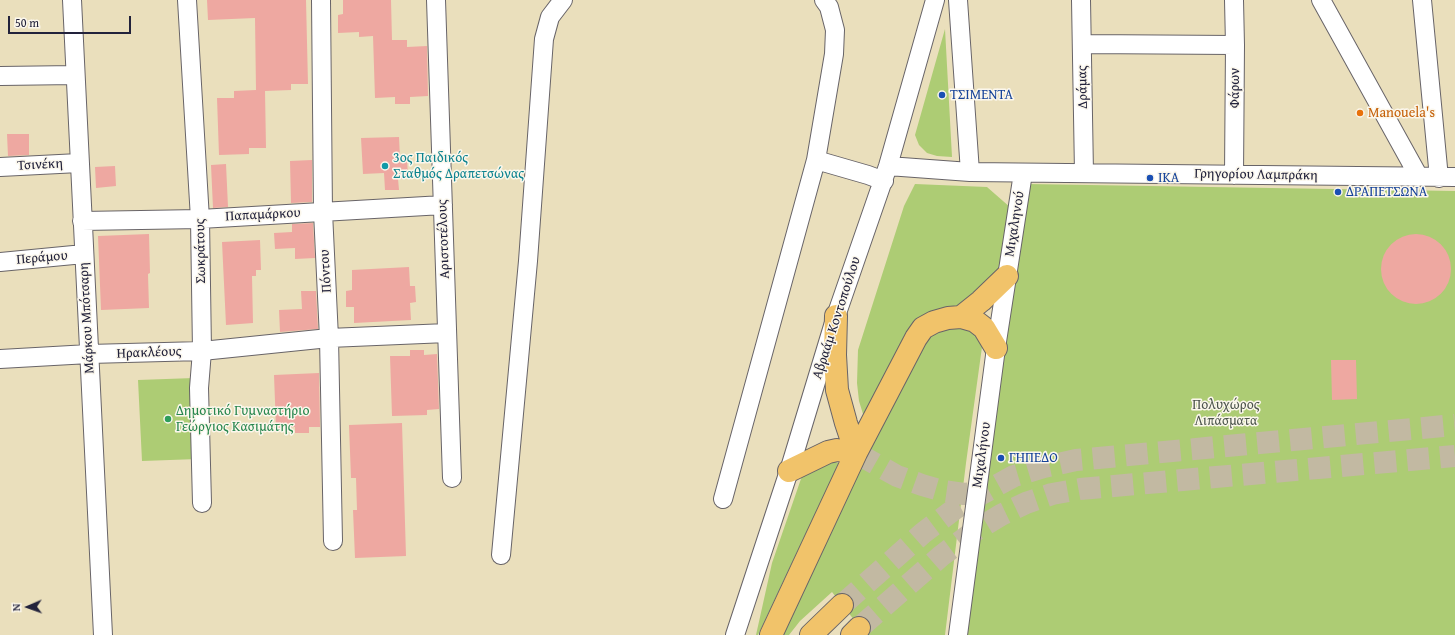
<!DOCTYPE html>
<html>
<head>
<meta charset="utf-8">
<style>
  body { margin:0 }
  #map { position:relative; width:1455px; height:635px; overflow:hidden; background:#eadfbc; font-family:"Gentium Book Plus",serif }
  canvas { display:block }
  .north { position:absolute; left:8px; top:587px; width:40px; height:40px; -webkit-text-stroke:3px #fbf7ec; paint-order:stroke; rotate:268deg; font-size:11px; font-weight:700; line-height:16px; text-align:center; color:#22223b }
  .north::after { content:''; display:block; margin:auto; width:14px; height:18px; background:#22223b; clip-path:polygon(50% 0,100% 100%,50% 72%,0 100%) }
  .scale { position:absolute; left:8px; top:16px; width:123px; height:18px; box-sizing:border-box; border:2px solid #22223b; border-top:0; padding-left:5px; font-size:12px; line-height:14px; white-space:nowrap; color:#22223b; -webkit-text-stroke:3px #fbf7ec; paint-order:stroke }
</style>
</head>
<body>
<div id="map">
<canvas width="1455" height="635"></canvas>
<div class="north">N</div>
<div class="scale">50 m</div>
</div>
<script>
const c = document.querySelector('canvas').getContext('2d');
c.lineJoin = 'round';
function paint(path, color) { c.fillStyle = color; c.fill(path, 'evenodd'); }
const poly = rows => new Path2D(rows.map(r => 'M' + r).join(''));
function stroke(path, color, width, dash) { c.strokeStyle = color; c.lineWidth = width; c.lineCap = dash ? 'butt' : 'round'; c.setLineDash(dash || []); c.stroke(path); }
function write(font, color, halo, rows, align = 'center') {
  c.font = font + ' "Gentium Book Plus",serif'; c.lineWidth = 3; c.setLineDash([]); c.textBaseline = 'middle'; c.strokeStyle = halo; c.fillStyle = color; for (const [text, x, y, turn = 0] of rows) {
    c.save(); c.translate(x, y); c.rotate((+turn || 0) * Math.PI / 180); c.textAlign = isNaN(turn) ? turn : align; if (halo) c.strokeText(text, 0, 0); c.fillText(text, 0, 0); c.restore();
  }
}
const green = poly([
  [945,29,952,157,937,156,927,153,919,145,915,135],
  [915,184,987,187,1011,208,1003,265,973,303,939,314,864,426,863,414,859,401,857,383,858,350,904,206],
  [1027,184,1455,191,1455,635,966,635],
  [956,324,973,332,979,339,982,347,966,463,945,635,866,635,832,592,800,621,789,635,782,635,921,340],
  [194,378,198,459,142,461,138,380],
  [831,461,839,463,758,635,756,635,772,563,803,473]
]);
const building = poly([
  [207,0,306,0,308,84,291,84,291,90,265,91,266,148,249,148,249,154,219,155,217,98,234,98,234,91,256,90,255,18,208,20],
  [343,0,391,0,392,40,407,40,407,47,427,46,428,96,410,97,410,104,395,104,395,97,375,98,373,36,359,37,359,32,338,33,338,15,343,14],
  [7,134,29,134,29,155,8,156],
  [399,137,400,158,407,158,408,178,398,179,399,190,385,190,384,173,363,174,361,138],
  [312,160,312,202,291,203,290,161],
  [226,164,228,207,213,208,211,165],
  [115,166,116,186,96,188,95,167],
  [313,223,315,258,295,259,295,248,275,249,274,233,292,232,292,224],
  [149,234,150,273,148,274,149,308,101,310,98,236],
  '1381 269a35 35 0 1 1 70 0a35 35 0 1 1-70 0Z',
  [260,240,261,270,256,270,256,276,252,276,253,323,226,325,222,242],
  [409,267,410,286,415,286,416,302,410,303,411,320,354,323,354,307,346,307,346,291,352,290,352,270],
  [301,291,316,291,318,329,280,332,279,310,302,309],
  [410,350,424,350,424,355,437,354,439,409,427,410,427,415,392,416,390,356,410,356],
  [1331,360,1356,360,1357,399,1332,400],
  [319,373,320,427,309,427,309,433,295,433,295,427,276,428,274,375],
  [402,423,406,556,355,558,353,510,357,510,356,478,351,478,349,425]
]);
const majorTunnel = poly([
  [856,453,897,476,922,485,943,491,964,494,983,492],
  [842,605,923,533,956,508,1014,476,1044,467,1076,460,1455,425],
  [859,628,941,556,973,532,1001,515,1026,503,1052,494,1080,489,1455,456]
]);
const minor = poly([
  [72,0,103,635],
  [187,0,200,219,202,351,199,388,202,503],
  [321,0,323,212,329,338,333,541],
  [436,0,452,478],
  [958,0,970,172],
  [1081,0,1084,173],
  [1234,0,1235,45,1234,175],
  [1321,0,1419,177],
  [1422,0,1439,178],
  [1082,44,1235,45],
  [0,76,75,75],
  [816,160,834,54,835,30,829,7,824,0],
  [888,166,970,172,1455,177],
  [0,167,79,163],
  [82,221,200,219,443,205],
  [0,262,84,254],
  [0,359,89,354,202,351,329,338,447,333],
  [723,499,816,160,868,175,884,181],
  [501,555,528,261,544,39,550,17,563,0],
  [735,635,789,471,836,316,888,166,935,0],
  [958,635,996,348,1023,173]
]);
const major = poly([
  [961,317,981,301,1007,276],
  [789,471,828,452,837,450,856,453,846,423,837,390,835,355,836,316],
  [771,635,856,453,916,338,923,328,934,322,948,318,961,317,975,321,984,328,996,348],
  [811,635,842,605],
  [852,635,859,628]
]);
const markers = [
  [942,95,4,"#1a4fb4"],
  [1360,113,4,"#e8710a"],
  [385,166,4,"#0f9aa8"],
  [1150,178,4,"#1a4fb4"],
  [1338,192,4,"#1a4fb4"],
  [168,419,4,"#2e9e5b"],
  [1001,458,4,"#1a4fb4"]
];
const streetNames = [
  ["Δράμας",1083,87,-91],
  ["Φάρων",1235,88,-90],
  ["Τσινέκη",40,165,-3],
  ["Γρηγορίου Λαμπράκη",1256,175,1],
  ["Παπαμάρκου",263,215,-3],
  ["Μιχαληνού",1015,224,-81],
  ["Αριστοτέλους",444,239,-92],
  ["Σωκράτους",201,251,-91],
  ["Περάμου",42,258,-5],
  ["Πόντου",326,271,-93],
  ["Μάρκου Μπότσαρη",87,318,-93],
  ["Αβραάμ Κοντοπούλου",837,318,-72],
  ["Ηρακλέους",149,353,-2],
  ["Μιχαλήνου",982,455,-82]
];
const transitNames = [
  ["ΤΣΙΜΕΝΤΑ",950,95],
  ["ΙΚΑ",1158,178],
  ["ΔΡΑΠΕΤΣΩΝΑ",1346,192],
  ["ΓΗΠΕΔΟ",1009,458]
];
const foodNames = [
  ["Manouela's",1368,113]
];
const cultureNames = [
  ["3ος Παιδικός",393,158],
  ["Σταθμός Δραπετσώνας",393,174]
];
const parkNames = [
  ["Πολυχώρος",1226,405],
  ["Λιπάσματα",1226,421]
];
const leisureNames = [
  ["Δημοτικό Γυμναστήριο",176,411],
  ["Γεώργιος Κασιμάτης",176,427]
];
paint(green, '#adcc74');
paint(building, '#eea8a1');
stroke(majorTunnel, '#c2b9a2', 22, [22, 11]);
stroke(minor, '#686468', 20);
stroke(major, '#686468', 24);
stroke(minor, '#fff', 18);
stroke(major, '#f1c36a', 22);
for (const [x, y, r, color] of markers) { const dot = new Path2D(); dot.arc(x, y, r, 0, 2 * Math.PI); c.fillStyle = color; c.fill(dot); stroke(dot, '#fbf7ec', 1.5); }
write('14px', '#22223b', '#fbf7ec', streetNames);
write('14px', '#164399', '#fbf7ec', transitNames, 'left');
write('14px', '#c56008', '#fbf7ec', foodNames, 'left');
write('14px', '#0d838f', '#fbf7ec', cultureNames, 'left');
write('14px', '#4c554c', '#fbf7ec', parkNames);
write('14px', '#27864d', '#fbf7ec', leisureNames, 'left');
</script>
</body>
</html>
